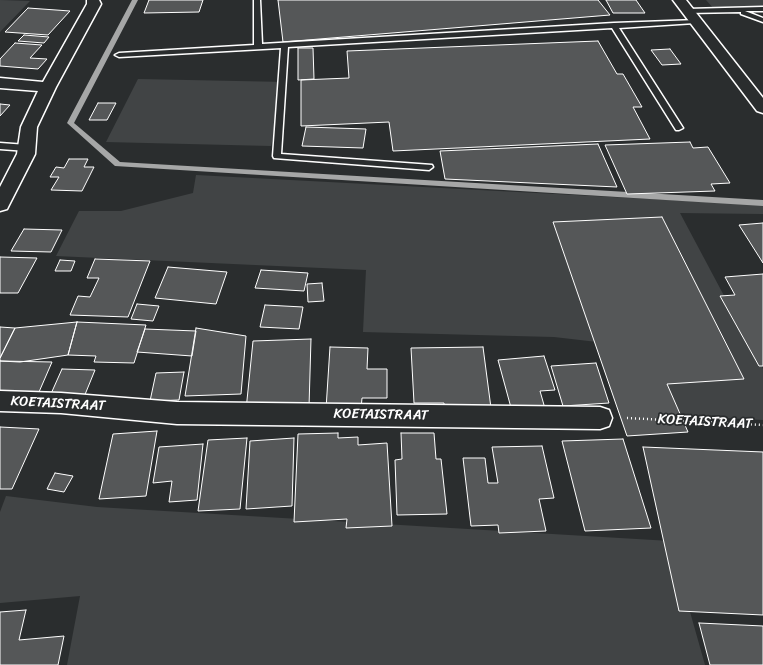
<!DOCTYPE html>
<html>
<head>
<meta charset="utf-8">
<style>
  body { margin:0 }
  canvas { display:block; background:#2a2d2e }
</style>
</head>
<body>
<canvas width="763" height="665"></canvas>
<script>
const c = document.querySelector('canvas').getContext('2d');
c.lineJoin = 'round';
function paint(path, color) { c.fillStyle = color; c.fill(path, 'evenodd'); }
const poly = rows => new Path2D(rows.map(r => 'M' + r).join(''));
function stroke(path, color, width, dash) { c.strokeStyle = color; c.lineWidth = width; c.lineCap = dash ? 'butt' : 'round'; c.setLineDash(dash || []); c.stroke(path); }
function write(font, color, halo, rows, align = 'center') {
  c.font = font + ' Sriracha,sans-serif'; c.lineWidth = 3.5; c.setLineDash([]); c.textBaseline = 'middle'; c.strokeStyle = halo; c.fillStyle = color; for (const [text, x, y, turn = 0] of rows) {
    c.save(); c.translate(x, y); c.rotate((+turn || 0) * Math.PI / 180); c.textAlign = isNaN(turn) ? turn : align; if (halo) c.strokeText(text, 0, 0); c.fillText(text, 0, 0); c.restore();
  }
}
const green = poly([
  [0,0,30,1,0,32],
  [706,0,763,0,763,6,714,9],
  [138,79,286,82,271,146,106,142],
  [196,175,763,205,763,214,680,213,763,369,763,420,631,413,606,343,554,337,363,332,366,270,56,256,79,211,121,211,193,193],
  [6,496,97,507,670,541,705,665,67,665,80,596,0,603,0,512]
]);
const stream = poly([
  [132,0,138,0,74,123,120,162,763,200,763,206,115,166,67,123,132,0]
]);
const building = poly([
  [149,0,203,0,199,12,144,13,149,0],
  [278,0,598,0,610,15,283,42,278,0],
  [606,0,636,0,645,13,613,13,606,0],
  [28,8,70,11,48,35,5,32,28,8],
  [24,35,49,37,44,43,18,41,24,35],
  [598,41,617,74,623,74,642,107,633,107,650,139,393,151,389,122,301,126,301,80,349,78,347,51,598,41],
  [15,43,42,45,30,58,47,59,38,69,0,66,0,59,15,43],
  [298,48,313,48,314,79,298,80,298,48],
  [670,49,681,64,662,65,651,50,670,49],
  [98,103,116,103,107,120,89,120,98,103],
  [0,104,10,105,0,116,0,104],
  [306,127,366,129,363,148,302,146,306,127],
  [690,142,693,148,708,147,730,183,711,184,715,191,627,194,605,145,690,142],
  [598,144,617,187,445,179,440,151,598,144],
  [69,159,88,159,84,167,94,167,82,191,51,190,59,177,50,177,56,167,64,168,69,159],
  [662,217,744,379,667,384,688,432,627,436,553,222,662,217],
  [763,223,763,263,739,225,763,223],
  [24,229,62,230,51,252,11,251,24,229],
  [0,257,37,258,18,293,0,293,0,257],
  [95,259,150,261,128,317,70,315,78,296,90,297,99,278,87,278,95,259],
  [60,260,75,261,71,271,55,271,60,260],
  [168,267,227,272,216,304,155,298,168,267],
  [261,270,308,273,304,291,255,288,261,270],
  [763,274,763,366,759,366,720,296,735,295,725,277,763,274],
  [322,283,324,301,308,302,307,284,322,283],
  [137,304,159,306,153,321,131,319,137,304],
  [265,305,303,307,299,329,260,327,265,305],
  [77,322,68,355,20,362,0,361,0,358,15,328,77,322],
  [77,322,146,325,134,363,94,362,96,356,68,355,77,322],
  [0,327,15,328,0,358,0,327],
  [196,328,246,336,241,394,185,396,196,328],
  [145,329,196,331,192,356,137,352,145,329],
  [311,339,309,407,246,410,253,341,311,339],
  [330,347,368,348,367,369,387,369,387,398,362,398,361,409,326,409,330,347],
  [483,347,491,408,444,408,444,403,414,403,411,348,483,347],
  [544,356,555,390,540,391,546,412,513,415,498,360,544,356],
  [0,361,52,362,39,392,0,391,0,361],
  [596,363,609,403,563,406,551,366,596,363],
  [62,369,95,370,84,397,50,396,62,369],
  [184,372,179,400,150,401,156,373,184,372],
  [0,427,39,429,12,489,0,489,0,427],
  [157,431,146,496,99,499,113,434,157,431],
  [338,433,338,438,358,437,358,445,387,443,392,526,346,528,347,519,294,522,298,434,338,433],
  [401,433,434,433,436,459,441,459,447,514,397,515,395,460,402,459,401,433],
  [247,438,240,509,198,511,208,440,247,438],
  [294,438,292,506,246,509,250,441,294,438],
  [623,439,651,528,585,531,562,441,623,439],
  [203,444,197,500,169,502,172,481,153,483,159,447,203,444],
  [542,446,554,498,539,499,546,531,499,533,498,525,471,526,463,458,485,458,488,483,498,483,492,447,542,446],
  [643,447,763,452,763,615,679,611,643,447],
  [55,473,73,476,64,492,47,489,55,473],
  [26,610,19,640,64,636,58,665,0,665,0,612,26,610],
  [699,623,763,626,763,665,710,665,699,623]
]);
const path = poly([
  [627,418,763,425]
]);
const service = poly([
  [254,0,260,0,262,44,614,23,697,20,697,22,695,23,619,28,683,128,679,130,676,130,612,28,288,47,281,154,432,165,433,167,429,170,274,158,273,156,281,48,119,57,115,55,119,53,254,45,254,0],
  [763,7,763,11,745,11,763,18,763,22,741,14,741,12,687,13,684,11,687,9,763,7],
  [0,143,27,145,31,148,27,151,0,149,0,143]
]);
const minor = poly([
  [87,0,99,0,101,4,56,87,37,127,35,154,9,205,7,209,0,211,0,187,17,154,21,127,38,91,0,88,0,78,43,82,87,4,87,0],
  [673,0,686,0,763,98,763,113,757,111,673,0],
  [0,391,61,393,177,402,600,407,609,410,612,418,609,426,600,429,177,424,61,413,0,411,0,391]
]);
const streetNames = [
  ["KOETAISTRAAT",58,404,3],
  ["KOETAISTRAAT",381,415,1],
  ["KOETAISTRAAT",705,422,3]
];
paint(green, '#414445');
paint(stream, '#a6a7a7');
paint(building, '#555758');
stroke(building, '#fff', 1);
stroke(service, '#fff', 3);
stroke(minor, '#fff', 3);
stroke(path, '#fff', 2.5, [1, 3]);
paint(service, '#2a2d2e');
paint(minor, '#2a2d2e');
write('14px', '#fff', '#2a2d2e', streetNames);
</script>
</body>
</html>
